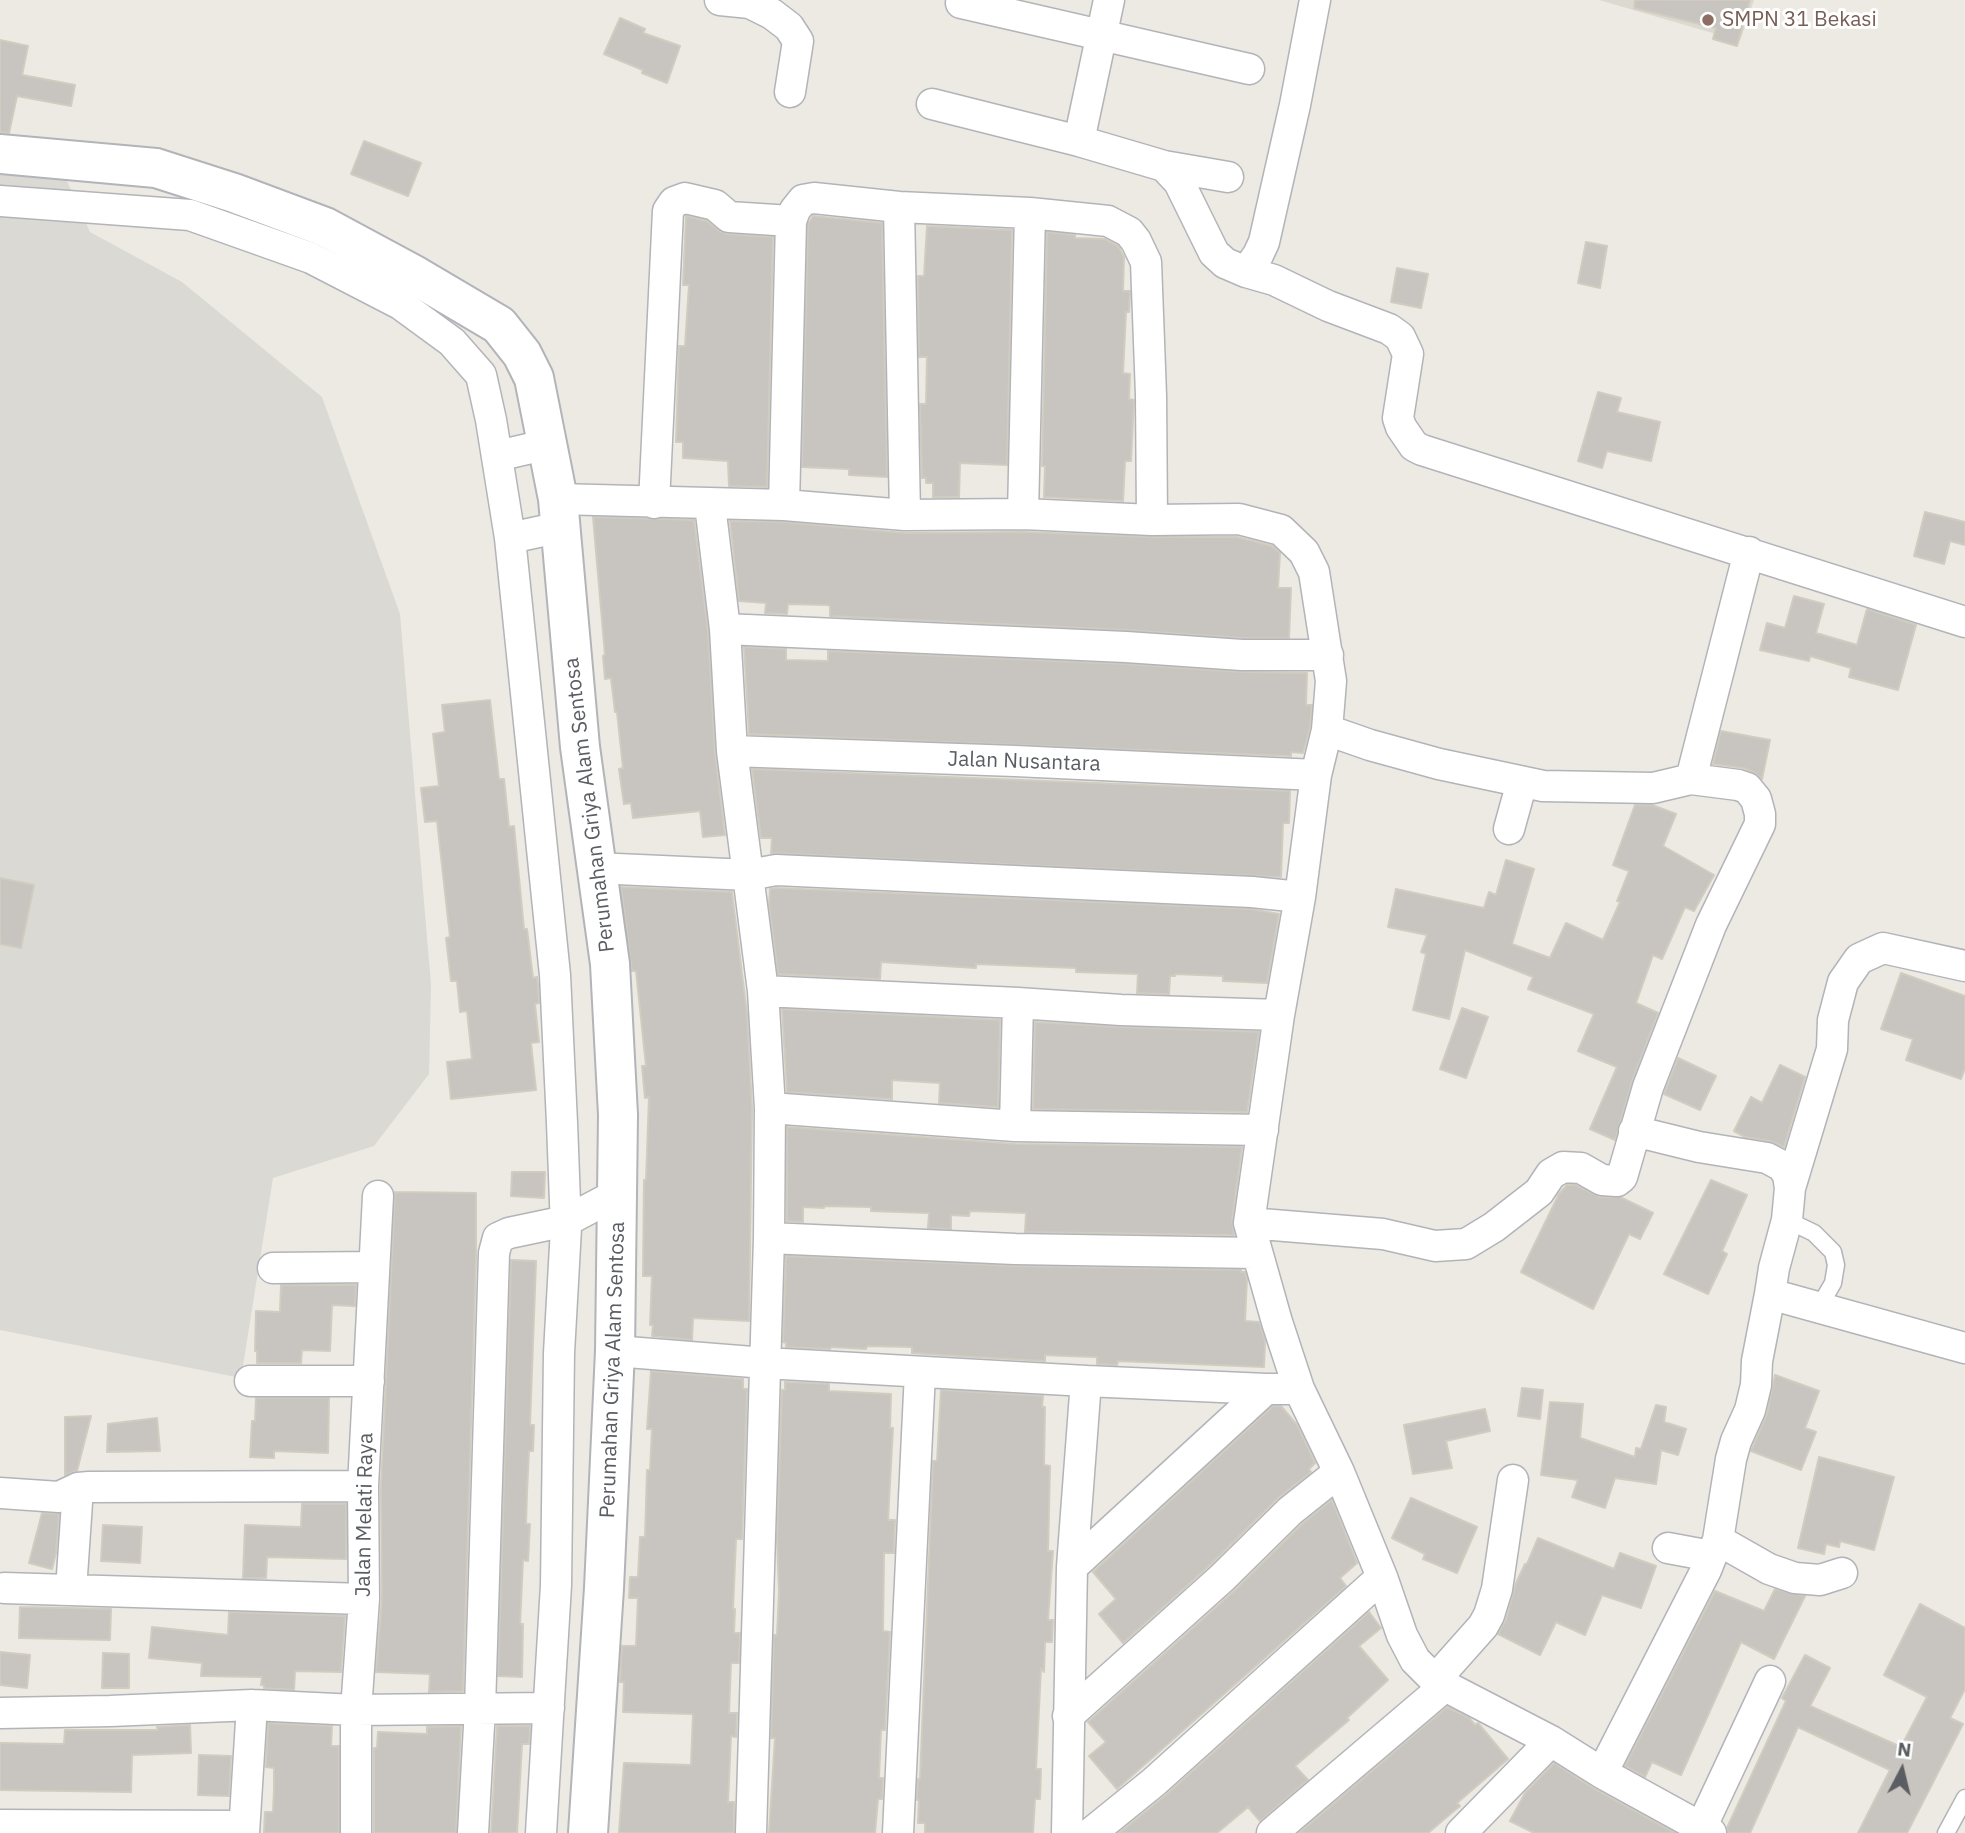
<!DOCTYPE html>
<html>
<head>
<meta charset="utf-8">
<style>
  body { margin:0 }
  #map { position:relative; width:1965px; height:1833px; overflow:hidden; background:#eceae2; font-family:"IBM Plex Sans",sans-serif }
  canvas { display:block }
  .north { position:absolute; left:1867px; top:1735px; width:70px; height:70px; -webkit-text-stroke:5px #fff; paint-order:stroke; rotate:7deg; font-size:19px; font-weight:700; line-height:28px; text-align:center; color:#5a5d62 }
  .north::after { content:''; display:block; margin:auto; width:24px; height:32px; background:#5a5d62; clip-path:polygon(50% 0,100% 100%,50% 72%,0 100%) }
</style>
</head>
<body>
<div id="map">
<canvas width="1965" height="1833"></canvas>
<div class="north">N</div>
</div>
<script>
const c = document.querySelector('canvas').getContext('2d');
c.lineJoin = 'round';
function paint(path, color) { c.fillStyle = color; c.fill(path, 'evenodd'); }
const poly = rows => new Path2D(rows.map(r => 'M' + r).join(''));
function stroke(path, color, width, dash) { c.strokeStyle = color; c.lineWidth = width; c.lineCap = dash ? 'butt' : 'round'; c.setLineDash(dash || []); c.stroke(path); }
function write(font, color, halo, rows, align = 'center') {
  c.font = font + ' "IBM Plex Sans",sans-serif'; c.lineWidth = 6; c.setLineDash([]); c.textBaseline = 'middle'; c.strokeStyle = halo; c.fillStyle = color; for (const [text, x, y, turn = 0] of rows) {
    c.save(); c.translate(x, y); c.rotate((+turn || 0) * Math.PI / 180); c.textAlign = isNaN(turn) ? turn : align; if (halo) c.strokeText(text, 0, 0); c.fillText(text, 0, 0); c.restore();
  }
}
const industrial = poly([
  [0,165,61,168,90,232,182,282,322,397,400,614,431,985,429,1074,374,1146,273,1178,241,1378,0,1330]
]);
const education = poly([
  [1599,0,1754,0,1740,41]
]);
const building = poly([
  [1635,0,1750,0,1737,46,1713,39,1716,28,1634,8,1635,0],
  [620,18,645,29,643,33,680,46,667,83,642,73,643,70,604,54,620,18],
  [0,40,28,46,22,75,75,85,71,106,17,96,9,133,0,132,0,40],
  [364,141,421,163,408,196,351,174,364,141],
  [686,216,707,221,718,230,727,234,773,237,767,487,729,486,728,461,683,458,683,442,676,442,679,346,685,346,689,285,683,285,686,216],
  [813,216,882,223,887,477,849,475,849,469,802,467,808,224,813,216],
  [927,226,1012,230,1007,465,960,463,959,497,933,497,933,483,926,483,926,478,922,478,920,404,926,404,927,357,919,357,918,276,924,276,927,226],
  [1047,232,1075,235,1075,238,1105,239,1118,246,1124,257,1123,291,1130,291,1130,295,1129,312,1126,312,1123,373,1130,374,1129,399,1134,400,1131,461,1125,461,1123,501,1044,497,1045,466,1042,466,1047,232],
  [1586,242,1607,246,1600,288,1578,283,1586,242],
  [1397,268,1428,274,1421,308,1391,302,1397,268],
  [1598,392,1621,398,1617,412,1660,422,1651,461,1607,451,1602,468,1578,461,1598,392],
  [1925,512,1965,522,1965,545,1950,541,1944,564,1914,556,1925,512],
  [593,517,694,520,708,631,715,753,725,835,703,837,700,811,633,818,631,803,624,804,619,769,623,768,617,712,615,712,611,678,605,679,603,656,605,655,593,517],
  [730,521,783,522,905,533,1023,532,1151,537,1237,537,1272,546,1280,553,1278,588,1291,588,1289,638,1243,638,1127,630,830,616,830,606,828,605,788,604,787,614,765,613,766,603,739,601,730,521],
  [1794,596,1824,604,1816,633,1857,645,1867,609,1916,625,1898,690,1849,677,1851,668,1810,656,1809,661,1760,650,1767,623,1785,628,1794,596],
  [744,647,786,649,786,660,828,661,828,651,1125,664,1241,672,1307,673,1306,705,1312,705,1310,727,1303,753,1291,752,1291,756,749,734,744,647],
  [490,700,499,779,504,779,509,827,514,826,524,929,527,929,533,978,537,977,538,985,539,1003,535,1004,539,1042,531,1043,536,1090,451,1099,447,1062,472,1059,467,1011,460,1012,457,981,451,981,446,938,450,937,437,821,425,822,421,788,439,786,433,734,445,732,442,705,490,700],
  [1721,731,1770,740,1762,779,1753,772,1744,768,1713,764,1721,731],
  [752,769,1290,791,1289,823,1283,823,1281,877,771,853,772,838,761,838,752,769],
  [1635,805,1652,805,1676,814,1663,846,1714,875,1694,911,1685,907,1662,959,1653,955,1636,1003,1658,1013,1632,1081,1615,1140,1590,1129,1617,1067,1578,1051,1594,1014,1528,989,1533,977,1465,950,1449,1019,1413,1010,1426,954,1421,952,1427,935,1388,927,1396,889,1484,908,1489,892,1496,895,1506,860,1534,869,1512,944,1550,958,1566,923,1603,940,1620,902,1617,901,1629,871,1613,865,1635,805],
  [0,878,34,885,21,948,0,944,0,878],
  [621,887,732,892,747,1014,752,1108,749,1321,693,1318,692,1340,652,1336,653,1325,650,1325,652,1276,643,1276,644,1180,646,1180,649,1097,645,1098,642,1066,646,1066,636,971,632,971,621,887],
  [777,888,1251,909,1279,914,1267,983,1223,981,1223,976,1175,974,1175,976,1170,976,1169,994,1137,993,1138,974,1076,972,1076,968,976,964,976,968,881,962,880,979,778,974,769,904,770,889,777,888],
  [1901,973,1965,996,1965,1068,1961,1079,1906,1060,1913,1039,1881,1029,1901,973],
  [1462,1008,1488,1017,1466,1078,1440,1069,1462,1008],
  [782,1009,1000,1020,998,1107,939,1103,940,1083,892,1080,892,1099,787,1092,782,1009],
  [1035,1022,1120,1027,1259,1032,1247,1112,1033,1109,1035,1022],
  [1678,1058,1716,1076,1700,1110,1664,1094,1678,1058],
  [1780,1065,1805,1077,1784,1147,1770,1141,1745,1137,1734,1131,1751,1097,1762,1103,1780,1065],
  [787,1127,1015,1144,1242,1147,1232,1221,1234,1235,1025,1232,1026,1213,970,1211,969,1216,951,1215,951,1229,928,1228,929,1213,871,1211,871,1207,824,1206,824,1208,803,1207,803,1222,787,1221,787,1127],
  [512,1172,545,1172,544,1198,511,1196,512,1172],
  [1711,1180,1747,1195,1722,1251,1727,1254,1708,1294,1664,1274,1711,1180],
  [1567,1185,1576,1185,1600,1197,1620,1197,1653,1213,1640,1239,1629,1234,1593,1309,1521,1272,1559,1194,1567,1185],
  [395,1192,476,1193,476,1258,463,1691,429,1692,430,1674,376,1672,382,1599,381,1486,395,1192],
  [786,1256,1014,1266,1241,1270,1241,1272,1245,1272,1247,1279,1245,1321,1259,1322,1265,1341,1264,1367,1118,1361,1117,1365,1097,1364,1097,1357,1066,1356,1045,1355,1045,1361,942,1355,912,1353,912,1347,867,1346,866,1349,831,1347,830,1349,786,1347,786,1343,783,1342,786,1256],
  [511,1260,536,1261,530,1425,534,1425,533,1451,529,1451,527,1492,526,1524,530,1524,528,1561,523,1560,520,1624,523,1624,522,1677,498,1676,511,1260],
  [281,1285,356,1285,355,1306,332,1305,330,1351,302,1350,301,1363,257,1363,257,1351,255,1351,256,1311,280,1312,281,1285],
  [651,1371,743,1379,743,1389,747,1389,742,1539,736,1539,733,1609,735,1609,734,1633,740,1633,739,1663,731,1663,729,1713,737,1713,736,1737,731,1736,728,1802,734,1802,734,1833,619,1833,624,1763,691,1765,693,1714,623,1712,624,1682,620,1682,622,1646,636,1646,638,1598,629,1598,630,1577,638,1577,640,1537,645,1537,647,1470,650,1470,652,1429,647,1429,651,1371],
  [1775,1375,1819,1391,1805,1428,1816,1432,1801,1470,1751,1451,1767,1414,1775,1375],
  [785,1382,829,1384,829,1391,891,1394,890,1428,893,1428,888,1520,895,1520,894,1553,884,1553,883,1631,890,1632,885,1730,881,1730,879,1778,883,1778,882,1799,878,1799,875,1833,769,1833,775,1738,771,1738,774,1635,777,1635,779,1592,777,1540,782,1390,785,1390,785,1382],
  [1522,1388,1543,1390,1540,1419,1518,1416,1522,1388],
  [941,1390,1043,1396,1042,1407,1045,1407,1044,1465,1050,1466,1048,1551,1053,1551,1048,1620,1053,1620,1052,1642,1045,1642,1044,1672,1041,1668,1036,1769,1041,1769,1040,1799,1035,1799,1033,1833,925,1833,925,1823,918,1823,919,1800,917,1800,918,1779,920,1779,933,1461,937,1461,941,1390],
  [256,1398,329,1398,328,1453,274,1451,274,1458,250,1457,252,1421,255,1421,256,1398],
  [1550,1402,1583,1404,1580,1438,1635,1457,1636,1448,1641,1449,1656,1405,1666,1407,1664,1422,1686,1429,1678,1455,1661,1450,1656,1484,1615,1478,1605,1508,1572,1497,1578,1480,1541,1475,1550,1402],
  [1273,1406,1281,1406,1297,1425,1315,1463,1309,1469,1311,1472,1278,1498,1210,1565,1123,1643,1099,1614,1116,1599,1093,1572,1273,1406],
  [1485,1409,1490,1431,1446,1441,1452,1468,1413,1474,1404,1425,1485,1409],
  [91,1416,77,1471,65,1475,65,1417,91,1416],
  [157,1418,160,1451,107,1452,108,1424,157,1418],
  [1819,1457,1894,1477,1874,1550,1840,1541,1839,1547,1826,1544,1824,1554,1798,1548,1819,1457],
  [1411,1498,1477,1527,1457,1573,1423,1559,1425,1554,1392,1538,1411,1498],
  [1332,1500,1357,1563,1340,1578,1346,1586,1117,1789,1089,1756,1106,1742,1088,1722,1234,1591,1302,1524,1332,1500],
  [302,1504,346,1504,346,1559,267,1557,266,1578,243,1578,245,1525,301,1527,302,1504],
  [42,1513,59,1514,56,1553,52,1569,29,1563,42,1513],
  [103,1525,142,1527,140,1563,101,1561,103,1525],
  [1538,1538,1614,1569,1620,1553,1656,1566,1641,1608,1602,1595,1585,1635,1556,1622,1540,1655,1498,1634,1506,1620,1516,1583,1525,1564,1527,1564,1538,1538],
  [1775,1589,1805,1596,1774,1659,1741,1642,1681,1775,1652,1762,1645,1777,1625,1766,1715,1591,1764,1611,1775,1589],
  [1920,1604,1965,1628,1965,1689,1950,1718,1963,1724,1907,1833,1858,1833,1890,1770,1798,1727,1750,1833,1728,1833,1727,1828,1786,1701,1782,1698,1805,1655,1830,1668,1810,1706,1901,1747,1927,1697,1884,1675,1920,1604],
  [20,1607,111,1609,110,1640,19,1638,20,1607],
  [229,1612,345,1616,341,1672,295,1671,294,1690,264,1688,264,1685,261,1685,262,1677,201,1676,202,1663,149,1658,152,1627,228,1635,229,1612],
  [1369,1612,1381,1628,1359,1646,1388,1680,1347,1718,1349,1720,1295,1766,1308,1780,1260,1821,1248,1807,1217,1833,1119,1833,1166,1795,1369,1612],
  [0,1652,30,1655,27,1688,0,1685,0,1652],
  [103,1653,129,1654,129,1688,102,1688,103,1653],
  [1447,1707,1469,1718,1475,1725,1478,1723,1508,1759,1457,1803,1460,1806,1442,1821,1428,1833,1299,1833,1447,1707],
  [268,1723,332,1726,331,1746,339,1746,339,1833,264,1833,265,1812,273,1812,274,1789,274,1768,266,1767,268,1723],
  [190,1725,191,1753,132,1755,131,1792,0,1790,0,1743,64,1744,65,1730,158,1730,157,1727,190,1725],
  [461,1726,456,1833,374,1833,374,1748,377,1748,378,1732,427,1734,427,1727,461,1726],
  [497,1726,530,1726,529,1744,522,1744,517,1833,491,1833,497,1726],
  [199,1755,231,1756,229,1796,198,1795,199,1755],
  [1554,1763,1593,1788,1675,1833,1534,1833,1510,1821,1525,1793,1554,1763]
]);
const service = poly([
  [1787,1220,1814,1233,1833,1252,1836,1265,1833,1283,1819,1307],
  [1946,1833,1965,1798]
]);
const minor = poly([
  [720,0,750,3,772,14,789,27,798,41,790,92],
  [1315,0,1295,105,1264,242,1258,255,1246,272,1274,280,1328,306,1389,329,1400,337,1408,354,1398,418,1401,427,1414,446,1422,450,1965,622],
  [961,3,1249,69],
  [932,104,1079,141,1164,166,1179,182,1214,253,1225,263,1246,272],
  [1079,141,1109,0],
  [1164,166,1228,177],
  [0,201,190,215,311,258,400,304,452,342,481,375,491,420,510,538,555,975,562,1123,566,1228,559,1353,556,1585,541,1833],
  [899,207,905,515],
  [497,456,549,444],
  [558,499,784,505,905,515,1023,514,1152,520,1239,519,1281,530,1304,552,1314,572,1331,681,1327,730,1316,775,1300,897,1279,1015,1249,1223,1277,1322,1299,1389,1339,1472,1382,1577,1402,1635,1415,1660,1435,1680,1445,1686,1551,1741,1602,1773,1711,1833],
  [654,503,668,211,674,202,685,198,715,205,729,217,791,221,795,210,803,200,814,198,899,207,1030,213,1108,221,1129,232,1136,241,1146,262,1151,395,1152,520],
  [710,505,725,629,732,751,763,991,770,1108,769,1238,751,1833],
  [784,505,791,221],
  [1023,514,1030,213],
  [510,538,561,527],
  [725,629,1126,647,1242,655,1328,655],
  [732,751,1015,761,1316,775],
  [1691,779,1749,552],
  [1509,829,1522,782],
  [595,868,749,875,776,870,1252,892,1300,897],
  [763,991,1018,1003,1121,1010,1279,1015],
  [770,1108,1015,1126,1263,1130],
  [1015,1126,1018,1003],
  [1634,1131,1699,1147,1767,1158,1782,1166,1788,1175,1790,1188,1787,1220,1774,1268,1770,1294],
  [1790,1188,1832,1049,1833,1020,1843,982,1859,959,1883,948,1965,966],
  [1249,1223,1383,1234,1435,1246,1466,1244,1494,1227,1539,1192,1551,1174,1563,1167,1581,1168,1602,1180,1617,1181,1622,1177,1648,1087,1711,925,1760,824,1760,814,1756,799,1747,788,1738,785,1691,779,1653,788,1543,786,1439,764,1370,745,1327,730],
  [769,1238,1015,1249,1255,1253],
  [273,1268,374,1267],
  [615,1351,765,1363,1086,1381,1266,1389,1299,1389],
  [250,1381,369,1381],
  [0,1493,59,1497,78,1488,89,1487,363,1486],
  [1718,1540,1769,1569,1795,1578,1820,1580,1842,1573],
  [1668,1548,1711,1556],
  [1072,1567,1266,1389],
  [4,1588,364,1599],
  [71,1590,78,1488],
  [1435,1680,1483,1626,1489,1615,1497,1589,1513,1480],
  [0,1713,110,1711,252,1705,356,1710,549,1708],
  [1068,1716,1222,1578,1290,1511,1339,1472],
  [1602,1773,1706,1570,1718,1540,1731,1459,1736,1441,1750,1410,1756,1385,1757,1361,1770,1294,1965,1348],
  [0,1825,244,1826],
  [1701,1828,1770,1681],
  [244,1833,252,1705],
  [356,1833,356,1710,364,1599,363,1486,378,1196],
  [473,1833,480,1708,494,1253,498,1238,509,1233,566,1221,619,1193],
  [898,1833,920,1372],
  [1067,1833,1072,1567,1086,1381],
  [1091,1833,1154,1782,1382,1577],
  [1272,1833,1445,1686],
  [1461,1833,1551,1741]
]);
const tertiary = poly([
  [0,154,156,168,234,193,325,227,416,276,499,325,522,354,534,378,558,499,580,747,610,964,618,1115,615,1351,604,1588,588,1833]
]);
const markers = [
  [1708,20,7,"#8d6e63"]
];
const educationNames = [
  ["SMPN 31 Bekasi",1722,20]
];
const streetNames = [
  ["Jalan Nusantara",1024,762,2],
  ["Perumahan Griya Alam Sentosa",590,805,-97],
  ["Perumahan Griya Alam Sentosa",613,1370,-88],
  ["Jalan Melati Raya",365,1515,-89]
];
paint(industrial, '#dbd9d4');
paint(education, '#dcd9d0');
paint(building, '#c8c4bf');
stroke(building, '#d0ccc0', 2);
stroke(service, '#b2b4b9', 19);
stroke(minor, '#b2b4b9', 33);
stroke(tertiary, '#b2b4b9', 42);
stroke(service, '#fff', 16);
stroke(minor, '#fff', 30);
stroke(tertiary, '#fff', 38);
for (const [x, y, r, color] of markers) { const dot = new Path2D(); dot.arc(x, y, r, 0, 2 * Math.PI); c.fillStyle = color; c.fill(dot); stroke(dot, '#fff', 2.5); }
write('21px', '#785e54', '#fff', educationNames, 'left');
write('21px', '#5a5d62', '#fff', streetNames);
</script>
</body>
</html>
